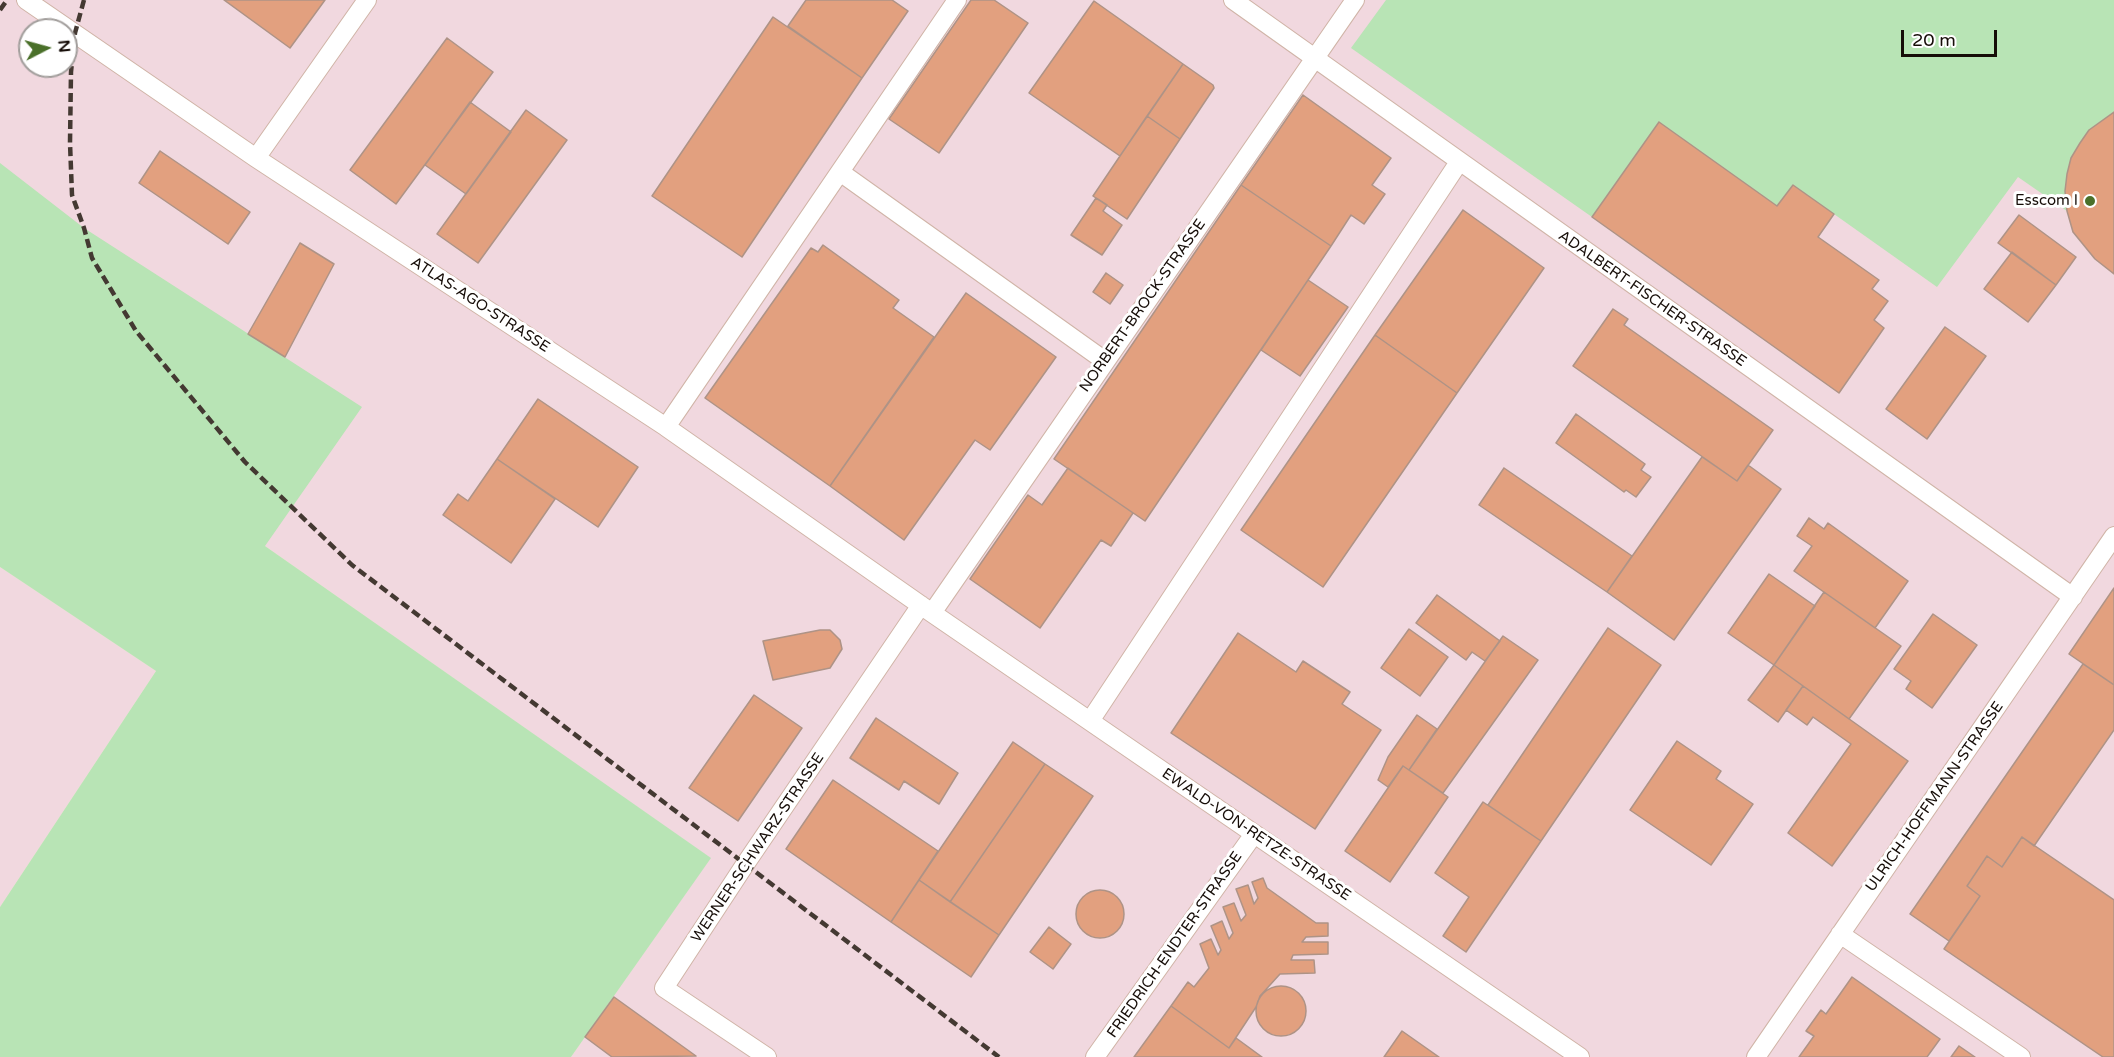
<!DOCTYPE html>
<html>
<head>
<meta charset="utf-8">
<style>
  body { margin:0 }
  #map { position:relative; width:2114px; height:1057px; overflow:hidden; background:#fbe4d9; font-family:"Varela Round",sans-serif }
  canvas { display:block }
  .north { position:absolute; left:18px; top:18px; width:60px; height:60px; box-sizing:border-box; background:#fff; border:2px solid #a29e9c; border-radius:50%; rotate:84deg; font-size:16px; font-weight:700; line-height:24px; text-align:center; color:#160d08 }
  .north::after { content:''; display:block; margin:auto; width:21px; height:27px; background:#4a702a; clip-path:polygon(50% 0,100% 100%,50% 72%,0 100%) }
  .scale { position:absolute; left:1901px; top:30px; width:96px; height:27px; box-sizing:border-box; border:3px solid #160d08; border-top:0; padding-left:8px; font-size:18px; line-height:21px; white-space:nowrap; color:#160d08; -webkit-text-stroke:4px #fff; paint-order:stroke }
</style>
</head>
<body>
<div id="map">
<canvas width="2114" height="1057"></canvas>
<div class="north">N</div>
<div class="scale">20 m</div>
</div>
<script>
const c = document.querySelector('canvas').getContext('2d');
c.lineJoin = 'round';
function paint(path, color) { c.fillStyle = color; c.fill(path, 'evenodd'); }
const poly = rows => new Path2D(rows.map(r => 'M' + r).join(''));
function stroke(path, color, width, dash) { c.strokeStyle = color; c.lineWidth = width; c.lineCap = dash ? 'butt' : 'round'; c.setLineDash(dash || []); c.stroke(path); }
function write(font, color, halo, rows, align = 'center') {
  c.font = font + ' "Varela Round",sans-serif'; c.lineWidth = 6; c.setLineDash([]); c.textBaseline = 'middle'; c.strokeStyle = halo; c.fillStyle = color; for (const [text, x, y, turn = 0] of rows) {
    c.save(); c.translate(x, y); c.rotate((+turn || 0) * Math.PI / 180); c.textAlign = isNaN(turn) ? turn : align; if (halo) c.strokeText(text, 0, 0); c.fillText(text, 0, 0); c.restore();
  }
}
const industrial = poly([
  [0,0,2114,0,2114,1057,571,1057,710,858,265,546,0,329],
  [30,30,66,30,66,66,30,66],
  [0,567,156,671,0,907]
]);
const green = poly([
  [1386,0,2114,0,2114,112,2089,130,2071,158,2067,174,2065,191,2067,211,2018,177,1937,287,1793,185,1777,206,1659,123,1592,217,1351,48],
  [0,163,84,228,362,407,265,546,711,858,571,1057,0,1057,0,907,156,671,0,567]
]);
const building = poly([
  [224,0,325,0,290,48,224,0],
  [806,0,892,0,908,11,862,78,788,26,806,0],
  [971,0,994,0,1028,23,939,153,889,119,971,0],
  [1094,1,1183,64,1120,156,1029,93,1094,1],
  [773,17,862,78,742,257,652,196,773,17],
  [447,38,493,72,396,204,350,170,447,38],
  [1183,64,1213,85,1214,88,1180,139,1147,116,1183,64],
  [1303,95,1391,158,1372,185,1385,194,1364,224,1351,215,1331,246,1241,185,1303,95],
  [470,102,511,132,466,194,425,165,470,102],
  [526,110,567,140,478,263,437,234,526,110],
  [2114,112,2114,274,2095,259,2073,232,2067,211,2065,191,2067,174,2071,158,2080,143,2089,130,2114,112],
  [1147,116,1180,139,1127,219,1093,196,1147,116],
  [1659,122,1777,206,1793,185,1834,214,1818,237,1879,280,1872,289,1888,301,1874,320,1884,328,1839,393,1592,217,1659,122],
  [160,151,250,212,228,244,139,183,160,151],
  [1241,185,1331,246,1145,521,1054,459,1241,185],
  [1096,198,1107,205,1103,211,1122,225,1102,255,1071,235,1096,198],
  [1463,210,1544,268,1457,393,1375,335,1463,210],
  [2019,215,2076,257,2056,285,1998,243,2019,215],
  [300,243,334,264,285,357,248,334,300,243],
  [823,245,899,300,893,308,934,337,830,486,705,398,811,248,818,252,823,245],
  [2012,252,2056,285,2028,322,1984,289,2012,252],
  [1106,273,1123,285,1110,304,1093,292,1106,273],
  [1308,280,1348,307,1300,376,1261,350,1308,280],
  [966,293,1056,357,990,450,975,440,904,540,830,486,966,293],
  [1613,309,1628,319,1624,325,1773,430,1737,481,1573,366,1613,309],
  [1945,327,1986,356,1927,439,1886,409,1945,327],
  [1375,335,1457,393,1323,587,1241,530,1375,335],
  [538,399,638,467,598,527,497,459,538,399],
  [1576,414,1645,464,1641,470,1651,477,1636,497,1626,490,1624,492,1556,443,1576,414],
  [1702,457,1737,481,1748,465,1781,489,1674,640,1607,592,1702,457],
  [497,459,555,499,511,563,443,515,458,494,468,501,497,459],
  [1068,468,1133,513,1111,546,1101,540,1040,628,970,579,1028,495,1042,505,1068,468],
  [1504,468,1632,556,1607,592,1479,505,1504,468],
  [1809,518,1824,529,1828,523,1908,581,1875,628,1794,571,1812,546,1797,536,1809,518],
  [1769,574,1815,606,1774,665,1728,633,1769,574],
  [2114,588,2114,685,2069,654,2114,588],
  [1824,592,1901,646,1849,719,1774,665,1824,592],
  [1437,595,1500,641,1485,661,1472,652,1466,660,1416,623,1437,595],
  [1933,614,1977,645,1932,708,1906,689,1911,681,1894,669,1933,614],
  [1608,628,1661,665,1541,841,1488,805,1608,628],
  [1409,629,1448,657,1420,696,1381,668,1409,629],
  [820,630,830,630,840,640,842,649,830,668,773,680,763,641,820,630],
  [1238,633,1296,672,1303,661,1350,692,1342,704,1381,730,1315,829,1171,733,1238,633],
  [1503,636,1538,660,1443,793,1409,770,1503,636],
  [2083,664,2114,685,2114,730,2034,846,2022,837,2002,867,1987,856,1967,886,1980,896,1949,941,1910,914,2083,664],
  [1774,665,1803,686,1778,722,1748,700,1774,665],
  [1803,686,1908,761,1832,866,1788,833,1851,744,1813,717,1807,725,1786,710,1803,686],
  [754,695,802,728,738,821,689,788,754,695],
  [1417,715,1437,729,1409,770,1403,766,1388,787,1378,780,1388,757,1417,715],
  [876,718,958,773,939,804,904,781,899,790,850,758,876,718],
  [1677,741,1721,771,1716,779,1753,804,1711,865,1630,810,1677,741],
  [1013,742,1045,764,950,902,919,880,1013,742],
  [1045,764,1093,796,999,935,950,902,1045,764],
  [1403,766,1448,797,1390,882,1345,851,1403,766],
  [833,780,938,851,891,922,786,849,833,780],
  [1483,802,1541,841,1466,952,1443,936,1469,897,1435,873,1483,802],
  [2022,837,2114,900,2114,1057,2103,1057,1944,949,1980,896,1967,886,1987,856,2002,867,2022,837],
  [1263,878,1267,888,1316,923,1328,923,1328,936,1306,937,1302,942,1328,942,1328,954,1293,955,1291,960,1314,960,1315,973,1280,974,1260,996,1256,1007,1229,1048,1171,1006,1188,982,1194,987,1209,968,1200,944,1211,939,1218,955,1221,950,1211,926,1222,921,1229,939,1233,933,1223,907,1234,903,1241,921,1246,915,1236,889,1248,885,1254,904,1258,898,1252,882,1263,878],
  [919,880,999,935,971,977,891,922,919,880],
  '1076 914a24 24 0 1 1 48 0a24 24 0 1 1-48 0Z',
  [1049,927,1071,944,1053,969,1030,952,1049,927],
  [1852,977,1940,1039,1927,1057,1799,1057,1814,1036,1806,1031,1821,1010,1826,1014,1852,977],
  '1256 1011a25 25 0 1 1 50 0a25 25 0 1 1-50 0Z',
  [614,997,696,1056,612,1057,585,1037,614,997],
  [1171,1006,1229,1048,1236,1038,1262,1057,1134,1057,1171,1006],
  [1402,1031,1439,1057,1384,1057,1402,1031],
  [1959,1046,1975,1057,1951,1057,1959,1046]
]);
const service = poly([
  [26,0,256,158,666,427,932,613,1580,1057],
  [1233,0,2073,597],
  [256,158,367,0],
  [840,172,1105,361],
  [666,427,957,0],
  [932,613,1355,0],
  [1090,721,1459,162],
  [1840,934,2021,1057],
  [767,1057,664,988,746,863,921,605],
  [1095,1057,1254,834],
  [1756,1057,2114,536]
]);
const rail = poly([
  [84,0,75,33,71,72,70,143,72,195,84,228,92,258,136,331,245,462,352,565,999,1057],
  [0,10,7,0]
]);
const markers = [
  [2090,201,6,"#4a702a"]
];
const poiNames = [
  ["Esscom I",2078,201]
];
const streetNames = [
  ["ADALBERT-FISCHER-STRASSE",1652,299,35],
  ["ATLAS-AGO-STRASSE",480,305,33],
  ["NORBERT-BROCK-STRASSE",1143,306,-55],
  ["ULRICH-HOFFMANN-STRASSE",1935,797,-55],
  ["EWALD-VON-RETZE-STRASSE",1256,835,34],
  ["WERNER-SCHWARZ-STRASSE",758,848,-56],
  ["FRIEDRICH-ENDTER-STRASSE",1175,945,-55]
];
paint(industrial, '#f1d8df');
paint(green, '#b8e4b5');
paint(building, '#e2a07f');
stroke(building, '#ae9386', 1.5);
stroke(service, '#d0b4a7', 20);
stroke(service, '#fff', 18);
stroke(rail, '#443932', 4.5, [9, 4.5]);
for (const [x, y, r, color] of markers) { const dot = new Path2D(); dot.arc(x, y, r, 0, 2 * Math.PI); c.fillStyle = color; c.fill(dot); stroke(dot, '#fff', 2); }
write('15px', '#160d08', '#fff', poiNames, 'right');
write('15px', '#160d08', '#fff', streetNames);
</script>
</body>
</html>
